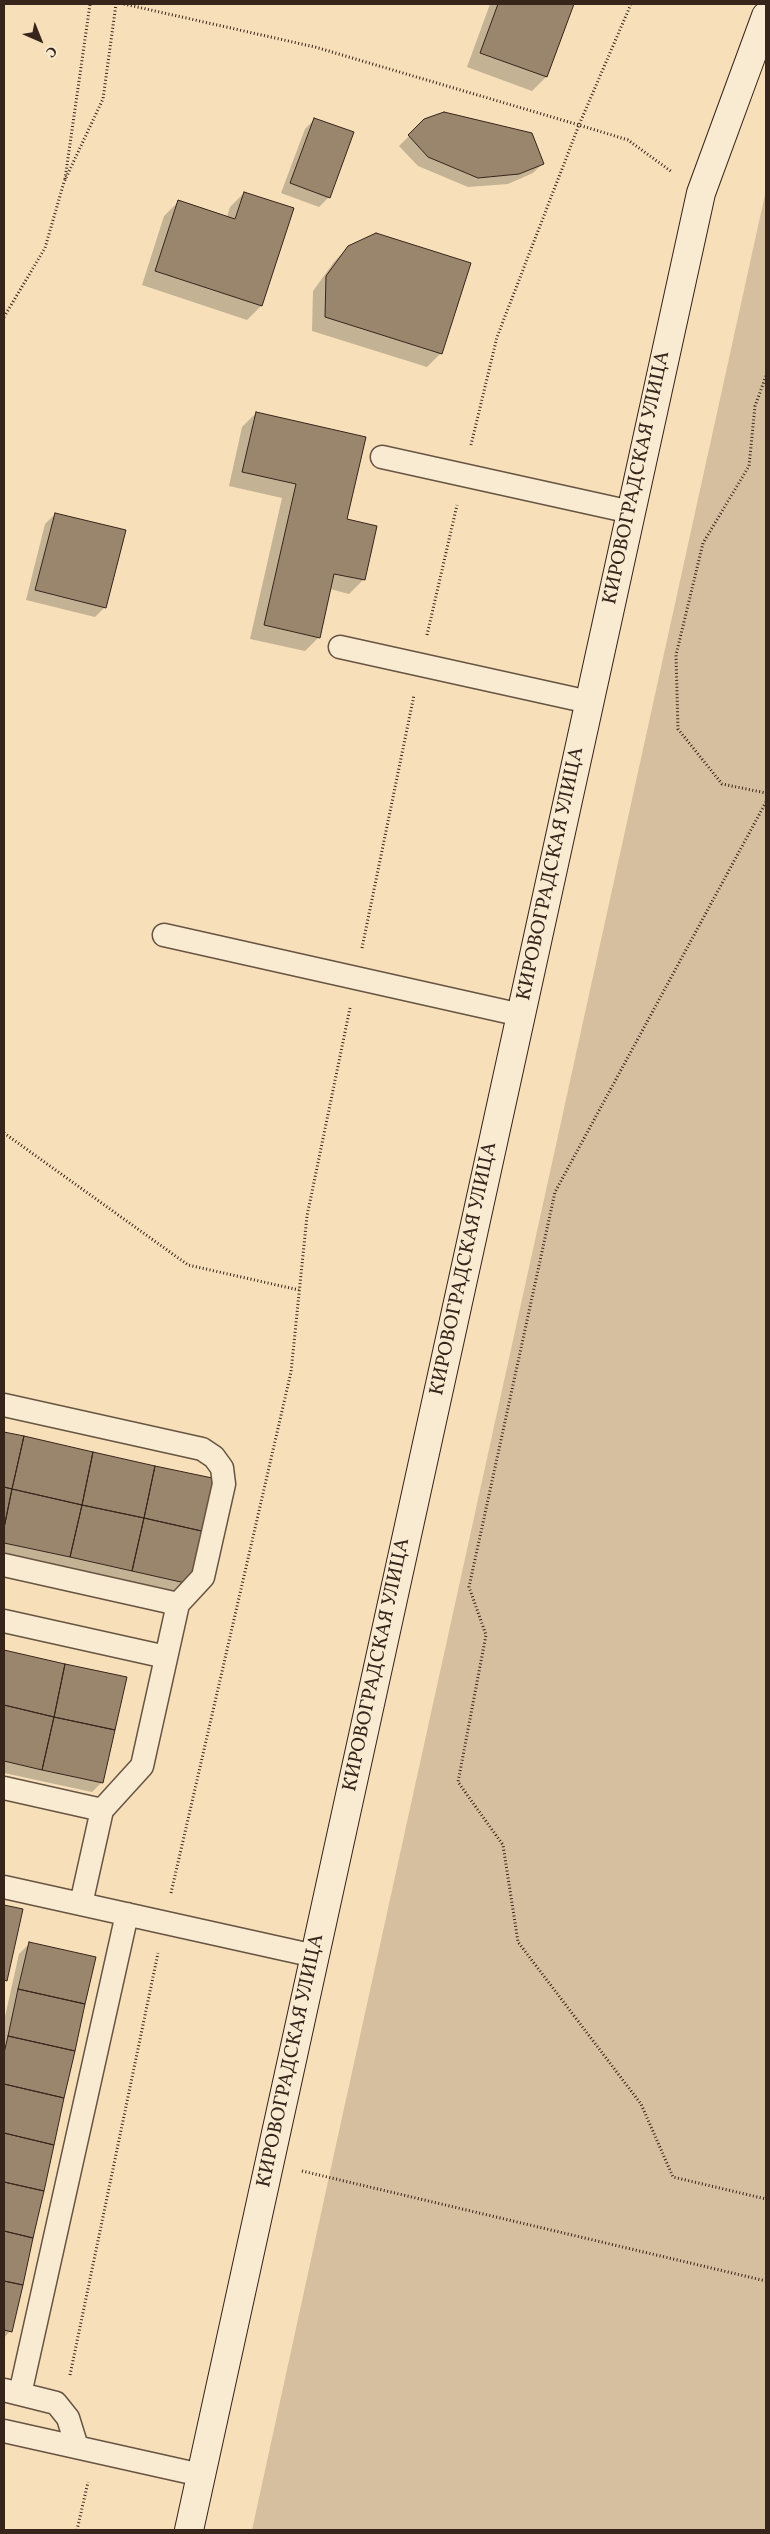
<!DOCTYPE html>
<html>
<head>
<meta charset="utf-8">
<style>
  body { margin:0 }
  #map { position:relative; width:770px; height:2534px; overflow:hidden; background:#f6dfb9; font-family:Vollkorn,serif }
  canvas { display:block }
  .frame { position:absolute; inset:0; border:5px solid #37241b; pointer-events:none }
  .north { position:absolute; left:15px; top:15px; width:50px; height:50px; -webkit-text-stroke:4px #f9ead2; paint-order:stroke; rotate:136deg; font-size:14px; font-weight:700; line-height:20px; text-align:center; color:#37241b }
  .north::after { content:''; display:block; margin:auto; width:18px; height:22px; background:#37241b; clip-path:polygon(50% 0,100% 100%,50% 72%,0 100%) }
</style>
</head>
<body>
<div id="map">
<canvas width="770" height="2534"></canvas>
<div class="frame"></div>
<div class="north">С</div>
</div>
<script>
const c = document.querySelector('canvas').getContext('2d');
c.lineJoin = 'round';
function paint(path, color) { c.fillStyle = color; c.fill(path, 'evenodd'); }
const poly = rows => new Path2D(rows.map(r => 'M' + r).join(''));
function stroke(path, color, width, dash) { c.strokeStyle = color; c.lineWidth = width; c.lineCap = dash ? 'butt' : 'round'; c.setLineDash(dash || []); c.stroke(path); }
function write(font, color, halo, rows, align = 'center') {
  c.font = font + ' Vollkorn,serif'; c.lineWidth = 5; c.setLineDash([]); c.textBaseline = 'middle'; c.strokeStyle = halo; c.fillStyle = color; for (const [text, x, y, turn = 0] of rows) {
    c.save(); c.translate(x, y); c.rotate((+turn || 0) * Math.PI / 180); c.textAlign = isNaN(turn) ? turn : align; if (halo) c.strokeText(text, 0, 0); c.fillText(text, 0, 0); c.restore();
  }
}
const green = poly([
  [766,190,766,2530,252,2530,334,2154]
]);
const shadow = poly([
  [490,4,572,4,546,77,532,91,467,67],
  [315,119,329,197,319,207,281,193,305,129],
  [425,120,543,163,533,173,508,184,468,187,418,166,399,146],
  [244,193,261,306,247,320,142,285,164,216,178,202,227,217,230,207],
  [348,247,441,353,427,367,312,331,313,291,334,262],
  [256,413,346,520,376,527,363,580,349,594,330,589,319,637,305,651,250,639,282,498,229,486,242,427],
  [55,514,105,607,95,617,26,600,45,524],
  [4,1433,216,1480,183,1595,4,1560],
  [4,1651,125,1678,102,1782,92,1792,4,1773],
  [4,1906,21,1909,4,1982],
  [29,1944,10,2331,4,2338,4,2021,19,1954]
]);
const building = poly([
  [498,4,574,4,547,77,480,53,498,4],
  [444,112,532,133,544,164,519,174,478,178,428,157,408,135,424,119,444,112],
  [314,118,354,132,330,198,290,183,314,118],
  [244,192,294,208,262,306,155,271,178,200,235,219,244,192],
  [376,233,471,263,442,354,325,317,326,276,348,246,376,233],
  [256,412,366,437,347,519,377,526,365,580,334,574,320,638,264,625,296,484,242,472,256,412],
  [55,513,126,530,106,608,35,590,55,513],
  [4,1432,24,1436,12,1489,4,1487,4,1432],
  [24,1436,93,1452,82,1505,12,1489,24,1436],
  [93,1452,155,1466,144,1518,82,1505,93,1452],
  [155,1466,217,1479,206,1532,144,1518,155,1466],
  [4,1487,12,1489,4,1528,4,1487],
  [12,1489,82,1505,70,1557,4,1543,4,1528,12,1489],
  [82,1505,144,1518,132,1571,70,1557,82,1505],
  [144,1518,206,1532,194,1585,132,1571,144,1518],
  [4,1650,65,1664,54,1717,4,1705,4,1650],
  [65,1664,127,1677,115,1730,54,1717,65,1664],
  [4,1705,54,1717,42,1770,4,1761,4,1705],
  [54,1717,115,1730,103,1783,42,1770,54,1717],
  [4,1905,23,1909,7,1981,4,1980,4,1905],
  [29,1942,96,1957,85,2004,18,1989,29,1942],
  [18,1989,85,2004,75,2051,8,2036,18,1989],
  [8,2036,75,2051,64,2098,4,2084,4,2053,8,2036],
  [4,2084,64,2098,54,2145,4,2133,4,2084],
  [4,2133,54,2145,44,2191,4,2182,4,2133],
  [4,2182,44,2191,33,2238,4,2231,4,2182],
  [4,2231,33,2238,23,2285,4,2281,4,2231],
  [4,2281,23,2285,12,2332,4,2330,4,2281]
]);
const path = poly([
  [124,4,315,47,579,125,628,140,672,172],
  [65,179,90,4],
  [4,317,45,248,64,182,103,99,116,4],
  [766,376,755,406,749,466,703,543,676,655,678,729,722,784,766,793],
  [471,445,497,337,579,125,631,4],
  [427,635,457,505],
  [766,802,555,1192,469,1587,486,1635,458,1782,503,1845,518,1942,641,2104,673,2177,766,2199],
  [362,948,414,695],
  [4,1133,188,1265,299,1290],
  [171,1893,291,1372,307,1216,350,1008],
  [302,2171,766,2281],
  [70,2375,158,1953],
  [77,2530,88,2482]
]);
const service = poly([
  [382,457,631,512],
  [340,647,589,702],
  [164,935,521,1015],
  [4,1405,202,1449,214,1457,222,1468,224,1484,203,1577,178,1604,142,1766,102,1810,81,1904],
  [4,1565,178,1604],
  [4,1621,166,1657],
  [4,1788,102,1810],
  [4,1887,315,1956],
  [4,2390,20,2394,127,1914],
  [20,2394,56,2403,68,2418,77,2447],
  [4,2431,201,2475]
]);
const secondary = poly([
  [189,2530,701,193,766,16]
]);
const streetNames = [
  ["КИРОВОГРАДСКАЯ УЛИЦА",638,478,-78],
  ["КИРОВОГРАДСКАЯ УЛИЦА",552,874,-78],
  ["КИРОВОГРАДСКАЯ УЛИЦА",465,1269,-78],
  ["КИРОВОГРАДСКАЯ УЛИЦА",378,1665,-78],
  ["КИРОВОГРАДСКАЯ УЛИЦА",292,2061,-78]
];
paint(green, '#d6bf9e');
paint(shadow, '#0003');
paint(building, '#9a856d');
stroke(building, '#37241b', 1);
stroke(service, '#675342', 25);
stroke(secondary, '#37241b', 30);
stroke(path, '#37241b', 3, [1, 2.5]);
stroke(service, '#f9ead2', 22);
stroke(secondary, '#f9ead2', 28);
write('20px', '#37241b', '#f9ead2', streetNames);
</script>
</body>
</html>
